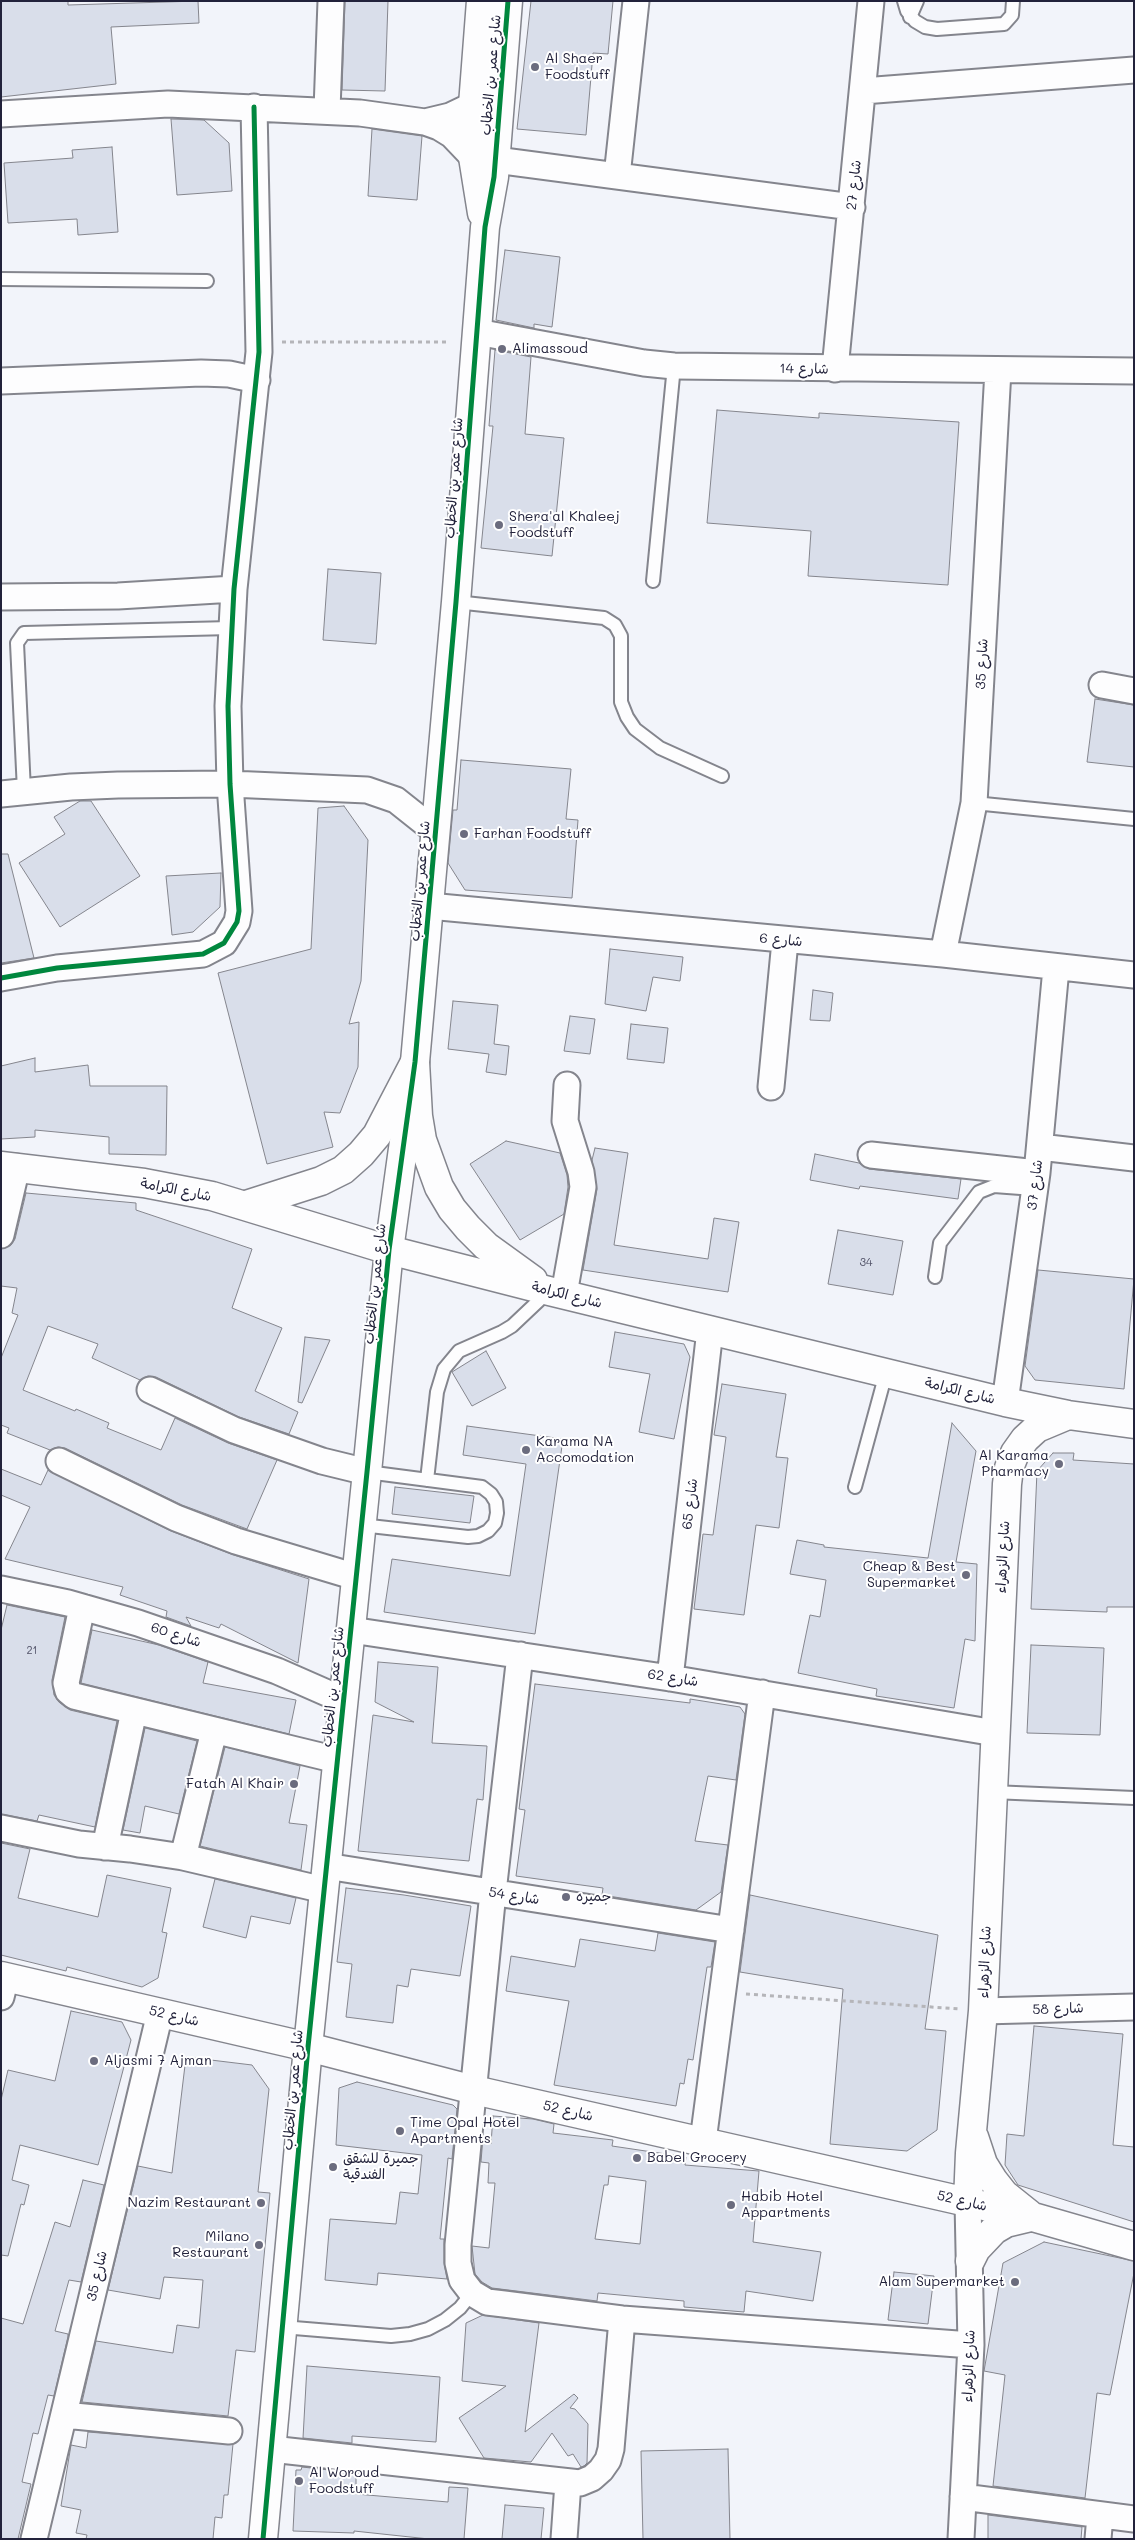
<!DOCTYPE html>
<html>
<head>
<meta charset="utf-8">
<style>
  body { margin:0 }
  #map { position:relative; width:1135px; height:2540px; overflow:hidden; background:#f2f4fa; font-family:Mali,sans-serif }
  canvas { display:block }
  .frame { position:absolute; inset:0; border:2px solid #22223b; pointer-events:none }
</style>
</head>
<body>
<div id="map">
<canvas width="1135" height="2540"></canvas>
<div class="frame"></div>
</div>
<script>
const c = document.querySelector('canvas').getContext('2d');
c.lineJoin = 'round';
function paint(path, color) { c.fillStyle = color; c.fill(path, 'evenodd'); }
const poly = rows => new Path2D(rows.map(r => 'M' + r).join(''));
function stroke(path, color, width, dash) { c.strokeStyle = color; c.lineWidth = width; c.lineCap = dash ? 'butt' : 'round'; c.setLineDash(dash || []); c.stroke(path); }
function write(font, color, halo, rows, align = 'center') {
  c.font = font + ' Mali,"Playpen Sans Arabic",sans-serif'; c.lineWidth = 4; c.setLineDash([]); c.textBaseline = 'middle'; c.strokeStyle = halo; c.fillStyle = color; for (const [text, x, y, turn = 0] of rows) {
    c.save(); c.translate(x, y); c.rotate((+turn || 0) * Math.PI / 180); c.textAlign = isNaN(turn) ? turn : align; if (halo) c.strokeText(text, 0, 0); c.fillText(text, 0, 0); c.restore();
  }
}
const building = poly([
  [1,1,68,1,68,5,198,1,199,23,111,27,116,84,1,97,1,1],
  [345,1,388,1,385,91,342,90,345,1],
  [531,1,613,1,608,54,593,53,586,135,517,129,531,1],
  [171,119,204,120,229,143,232,191,177,195,171,119],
  [372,129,422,136,417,200,368,196,372,129],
  [112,147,118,232,78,235,77,219,8,223,4,163,73,158,72,150,112,147],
  [505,250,560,257,552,327,534,324,534,328,496,320,505,250],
  [495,350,531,357,525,434,564,438,552,556,481,548,493,426,489,426,495,350],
  [717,410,819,418,819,413,959,422,948,585,808,576,811,531,707,523,717,410],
  [328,569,381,573,376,644,323,640,328,569],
  [1095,699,1134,705,1134,767,1087,762,1095,699],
  [461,760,571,769,566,819,578,820,572,898,465,890,448,863,453,810,457,810,461,760],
  [80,801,91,801,140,876,60,927,19,863,65,834,54,817,80,801],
  [344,806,368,840,361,981,349,1024,359,1022,358,1067,340,1113,324,1112,333,1147,267,1164,218,973,311,949,318,808,344,806],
  [1,854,8,854,34,958,1,963,1,854],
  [221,873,220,907,193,932,172,935,166,876,221,873],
  [610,949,683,957,680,981,653,977,646,1011,605,1004,610,949],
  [813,990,833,993,830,1021,810,1020,813,990],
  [453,1001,498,1005,494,1044,509,1046,506,1075,486,1072,489,1054,448,1049,453,1001],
  [570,1016,595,1019,590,1054,564,1051,570,1016],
  [631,1024,668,1028,664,1063,627,1059,631,1024],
  [35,1058,35,1072,88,1065,90,1086,167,1086,166,1155,109,1154,109,1137,35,1130,35,1137,1,1139,1,1066,35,1058],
  [506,1141,560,1153,567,1175,568,1187,564,1214,520,1240,470,1164,506,1141],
  [595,1148,628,1153,614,1245,708,1259,714,1218,739,1222,728,1292,583,1270,597,1189,592,1160,595,1148],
  [815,1154,859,1163,869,1169,961,1179,958,1199,860,1186,859,1189,810,1180,815,1154],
  [26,1193,136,1203,136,1210,252,1249,232,1308,282,1328,255,1391,298,1412,289,1434,239,1417,156,1377,148,1376,140,1380,92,1358,98,1344,48,1326,23,1390,75,1411,76,1409,109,1423,107,1428,161,1450,175,1418,228,1443,277,1460,247,1529,182,1505,65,1448,58,1447,50,1450,7,1433,9,1428,1,1425,1,1358,18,1315,12,1313,17,1288,1,1286,1,1249,11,1245,15,1239,26,1193],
  [838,1230,903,1241,893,1295,828,1284,838,1230],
  [1038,1270,1134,1279,1124,1389,1035,1380,1025,1366,1038,1270],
  [615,1332,684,1344,690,1357,674,1439,639,1432,650,1374,609,1367,615,1332],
  [305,1337,330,1340,302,1403,298,1402,305,1337],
  [486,1351,506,1388,472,1406,452,1372,486,1351],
  [722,1384,786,1394,776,1457,788,1458,779,1528,756,1525,744,1615,694,1609,703,1534,713,1535,726,1437,714,1435,722,1384],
  [952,1423,976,1451,956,1562,977,1564,975,1641,965,1639,954,1708,876,1696,877,1689,798,1673,810,1615,820,1617,826,1580,790,1574,797,1540,824,1545,824,1547,928,1558,952,1423],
  [467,1426,563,1439,535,1634,384,1612,392,1559,510,1576,526,1464,463,1455,467,1426],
  [1053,1453,1074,1453,1073,1460,1134,1464,1134,1607,1107,1607,1107,1612,1031,1609,1037,1471,1053,1453],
  [1,1469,41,1485,48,1470,171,1531,231,1554,309,1579,298,1663,221,1624,219,1628,186,1617,191,1626,166,1617,167,1611,120,1595,123,1587,5,1559,30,1507,1,1495,1,1469],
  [395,1487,474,1496,470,1523,392,1514,395,1487],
  [7,1605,65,1617,52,1680,54,1695,59,1702,70,1710,117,1721,95,1827,39,1815,37,1821,1,1814,1,1630,7,1605],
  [92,1630,159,1645,208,1662,203,1683,296,1700,289,1734,81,1683,92,1630],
  [1031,1645,1104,1648,1100,1735,1027,1733,1031,1645],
  [378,1662,438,1667,432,1743,487,1746,483,1800,477,1799,469,1861,358,1851,373,1715,414,1722,375,1702,378,1662],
  [535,1684,690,1703,690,1699,740,1707,745,1714,736,1780,708,1776,695,1841,728,1845,721,1892,696,1910,602,1895,603,1888,516,1876,525,1810,519,1809,535,1684],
  [145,1728,197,1741,179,1814,145,1806,140,1833,123,1830,145,1728],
  [225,1747,300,1766,289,1823,307,1825,301,1870,200,1846,225,1747],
  [1,1843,30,1849,18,1898,98,1917,107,1875,171,1888,162,1932,167,1933,158,1978,142,1987,67,1967,66,1971,1,1955,1,1843],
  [215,1879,296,1898,290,1924,251,1916,246,1938,203,1927,215,1879],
  [346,1888,404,1895,471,1906,460,1976,411,1969,408,1987,397,1985,393,2023,346,2017,352,1964,337,1962,346,1888],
  [750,1895,938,1935,925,2029,946,2031,937,2130,907,2151,830,2144,843,1989,740,1972,750,1895],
  [658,1933,715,1942,711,1967,707,1967,693,2060,688,2059,684,2084,680,2083,676,2106,554,2085,569,2001,506,1991,511,1956,575,1967,580,1939,655,1951,658,1933],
  [71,2011,122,2022,131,2040,98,2165,20,2145,12,2180,29,2185,24,2205,21,2204,8,2256,1,2255,1,2100,8,2070,55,2081,71,2011],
  [1034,2026,1123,2034,1113,2145,1134,2147,1134,2222,1018,2185,1005,2165,1007,2134,1024,2136,1034,2026],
  [186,2057,252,2065,269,2089,258,2192,270,2193,255,2352,236,2350,228,2416,82,2402,96,2341,173,2353,177,2325,199,2328,203,2280,164,2277,160,2299,108,2290,138,2166,172,2173,186,2057],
  [357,2082,453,2105,457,2109,452,2159,448,2158,440,2239,444,2239,444,2263,447,2279,378,2273,377,2285,325,2280,330,2219,396,2224,400,2192,418,2194,422,2155,336,2145,339,2088,357,2082],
  [493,2116,533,2119,554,2124,553,2133,613,2140,612,2146,686,2157,685,2165,759,2171,753,2242,821,2252,813,2301,746,2291,744,2312,684,2307,684,2301,598,2293,597,2301,492,2288,482,2282,475,2274,472,2246,489,2248,495,2183,488,2183,489,2163,481,2162,483,2136,491,2144,493,2116],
  [609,2176,646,2181,640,2244,595,2239,604,2185,608,2185,609,2176],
  [83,2180,104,2185,81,2282,69,2280,55,2331,68,2334,68,2337,54,2396,48,2395,38,2434,33,2433,22,2482,31,2484,18,2539,1,2539,1,2318,23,2324,55,2222,70,2227,83,2180],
  [1044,2242,1134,2261,1134,2273,1110,2395,1097,2393,1085,2498,993,2486,1005,2375,984,2371,1003,2263,1044,2242],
  [894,2272,934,2276,928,2324,888,2320,894,2272],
  [483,2315,539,2323,525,2432,574,2394,578,2398,570,2408,575,2409,588,2424,587,2463,584,2466,581,2467,573,2454,568,2456,552,2433,531,2462,484,2458,459,2418,506,2386,462,2381,466,2323,483,2315],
  [307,2366,440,2377,436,2442,352,2436,352,2443,303,2438,307,2366],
  [88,2432,233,2444,228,2495,224,2495,222,2518,215,2517,213,2539,86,2539,87,2535,76,2533,81,2510,61,2506,71,2445,86,2448,88,2432],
  [728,2449,730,2539,643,2539,641,2451,728,2449],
  [302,2467,356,2473,356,2494,448,2502,449,2487,468,2488,464,2539,429,2539,354,2531,354,2533,293,2531,296,2470,301,2470,302,2467],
  [505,2505,544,2508,541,2539,502,2539,505,2505],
  [988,2515,1082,2527,1081,2539,988,2539,988,2515]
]);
const path = poly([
  [282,342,450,342],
  [746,1994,960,2009]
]);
const service = poly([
  [904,1,907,11,915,21,925,27,937,29,1004,24,1012,15,1013,1],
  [910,17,917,1],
  [1,279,207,281],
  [653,581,674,366],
  [456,602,604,618,615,625,621,636,621,702,627,717,635,729,660,748,722,776],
  [24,791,17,643,24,633,231,628],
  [974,803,1134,819],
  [935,1277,940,1243,979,1192,994,1186,1034,1189],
  [427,1480,437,1392,444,1369,459,1351,502,1332,512,1326,549,1291],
  [855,1487,886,1373],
  [361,1525,468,1537,478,1536,488,1531,495,1523,497,1513,496,1502,491,1494,482,1487,367,1472],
  [992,1792,1134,1798],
  [282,2327,391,2336,410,2334,428,2329,445,2320,460,2308,472,2293]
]);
const minor = poly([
  [863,91,1134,70],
  [327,110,331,1],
  [1,114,168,104,360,113,425,122,439,127,452,135,473,157,852,207],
  [425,122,450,116,473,105],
  [617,176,636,1],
  [477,332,644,363,674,366,1134,371],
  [835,369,871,1],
  [1,381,201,373,229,374,257,380],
  [1,597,118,596,234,589],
  [1102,685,1134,691],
  [1,794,71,787,118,785,230,784,367,790,396,800,435,831],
  [429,906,943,954,1134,975],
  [943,954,974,803,998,370],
  [1,978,57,968,203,954,224,943,237,922,239,911,230,784,228,706,234,589,259,352,254,107],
  [771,1087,785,941],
  [1040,1147,1134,1158],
  [871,1155,1037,1173],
  [1,1235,17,1167],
  [564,1294,583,1187,581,1172,565,1121,567,1085],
  [150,1390,234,1430,322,1461,367,1472],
  [1005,1402,1037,1173,1056,968],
  [59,1461,176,1518,236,1541,356,1577],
  [1,1589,68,1603,138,1623,277,1671,343,1700],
  [82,1607,66,1683,68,1691,74,1696,337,1760],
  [351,1630,670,1678,995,1733],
  [520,1655,493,1892,458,2245,458,2263,462,2280,472,2293,487,2302,504,2304,622,2319,971,2345],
  [670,1678,710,1330],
  [1,1828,79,1844,130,1849,183,1857,324,1890],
  [105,1847,134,1711],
  [183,1857,214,1731],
  [326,1866,731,1930],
  [1,1997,6,1977],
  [983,2011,1134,2007],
  [703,2141,762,1693],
  [64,2415,229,2431],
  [271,2449,580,2483,592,2478,601,2470,608,2460,611,2449,622,2319],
  [963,2497,1134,2519],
  [34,2539,160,2013],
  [564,2539,568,2483],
  [961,2539,971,2345,968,2202],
  [1098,2539,1100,2515]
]);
const tertiary = poly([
  [481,1,473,105,473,157,482,213],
  [263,2539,308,2047,367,1472,389,1250,415,1062,456,602,485,227,494,177,508,1]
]);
const secondary = poly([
  [415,1062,418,1116,422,1140,439,1187,452,1209,468,1228,486,1246,533,1280],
  [1,1166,144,1183,212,1196,389,1250,549,1291,1005,1402,1068,1415,1134,1424],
  [246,1205,321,1181,343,1170,361,1154,377,1135,414,1064],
  [1,1976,308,2047,474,2090,1033,2217,1134,2246],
  [974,2137,983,2164,993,2180,1004,2194,1029,2214],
  [968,2202,970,2153,983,2011,1007,1484,1009,1468,1015,1453,1025,1439,1037,1428,1068,1415],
  [970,2261,976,2249,994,2230,1006,2223,1031,2217]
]);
const cycleway = poly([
  [1,978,57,968,203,954,224,943,237,922,239,911,230,784,228,706,234,589,259,352,254,107],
  [263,2539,308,2047,367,1472,389,1250,415,1062,456,602,485,227,494,177,508,1]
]);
const markers = [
  [535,67,5,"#6b6c7e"],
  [502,349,5,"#6b6c7e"],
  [499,525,5,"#6b6c7e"],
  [464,834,5,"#6b6c7e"],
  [526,1450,5,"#6b6c7e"],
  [1059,1464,5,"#6b6c7e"],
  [966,1575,5,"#6b6c7e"],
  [294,1784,5,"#6b6c7e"],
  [566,1897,5,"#6b6c7e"],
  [94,2061,5,"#6b6c7e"],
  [400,2131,5,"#6b6c7e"],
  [637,2158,5,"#6b6c7e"],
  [333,2167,5,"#6b6c7e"],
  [261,2203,5,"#6b6c7e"],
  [731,2205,5,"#6b6c7e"],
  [259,2245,5,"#6b6c7e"],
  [1015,2282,5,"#6b6c7e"],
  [299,2481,5,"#6b6c7e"]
];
const numberNames = [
  ["34",866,1263],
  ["21",32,1651]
];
const poiNames = [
  ["Al Shaer",545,59],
  ["Foodstuff",545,75],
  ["Alimassoud",512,349],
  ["Shera'al Khaleej",509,517],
  ["Foodstuff",509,533],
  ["Farhan Foodstuff",474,834],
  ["Karama NA",536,1442],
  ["Accomodation",536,1458],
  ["Al Karama",1049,1456,"right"],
  ["Pharmacy",1049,1472,"right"],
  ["Cheap & Best",956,1567,"right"],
  ["Supermarket",956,1583,"right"],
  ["Fatah Al Khair",284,1784,"right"],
  ["جميره",576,1897],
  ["Aljasmi 7 Ajman",104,2061],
  ["Time Opal Hotel",410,2123],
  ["Apartments",410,2139],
  ["Babel Grocery",647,2158],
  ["جميرة للشقق",343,2159],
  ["الفندقية",343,2175],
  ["Habib Hotel",741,2197],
  ["Appartments",741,2213],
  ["Nazim Restaurant",251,2203,"right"],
  ["Milano",249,2237,"right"],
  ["Restaurant",249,2253,"right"],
  ["Alam Supermarket",1005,2282,"right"],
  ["Al Woroud",309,2473],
  ["Foodstuff",309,2489]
];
const streetNames = [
  ["شارع عمر بن الخطاب",491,75,-85],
  ["شارع 27",854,185,-84],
  ["شارع 14",804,369,1],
  ["شارع عمر بن الخطاب",454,478,-86],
  ["شارع 35",982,664,-87],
  ["شارع عمر بن الخطاب",420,881,-85],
  ["شارع 6",781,940,5],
  ["شارع 37",1035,1185,-83],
  ["شارع الكرامة",176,1190,11],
  ["شارع عمر بن الخطاب",375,1284,-84],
  ["شارع الكرامة",567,1295,14],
  ["شارع الكرامة",960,1391,14],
  ["شارع 65",690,1504,-83],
  ["شارع الزهراء",1003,1557,-87],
  ["شارع 60",176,1635,18],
  ["شارع 62",673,1678,9],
  ["شارع عمر بن الخطاب",333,1687,-84],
  ["شارع 54",514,1896,9],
  ["شارع الزهراء",985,1962,-88],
  ["شارع 58",1058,2009,-2],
  ["شارع 52",174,2016,13],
  ["شارع عمر بن الخطاب",293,2090,-85],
  ["شارع 52",568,2111,13],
  ["شارع 52",962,2201,13],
  ["شارع 35",97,2276,-77],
  ["شارع الزهراء",969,2366,-88]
];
paint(building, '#d9deea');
stroke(building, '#84858d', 1);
stroke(service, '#84858d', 16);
stroke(minor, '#84858d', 29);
stroke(tertiary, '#84858d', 31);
stroke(secondary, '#84858d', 31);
stroke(path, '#b5b5b9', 3, [4, 4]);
stroke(service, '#fdfdfe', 12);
stroke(minor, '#fdfdfe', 25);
stroke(tertiary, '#fdfdfe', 28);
stroke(secondary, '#fdfdfe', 28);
stroke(cycleway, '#00873e', 5);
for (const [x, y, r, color] of markers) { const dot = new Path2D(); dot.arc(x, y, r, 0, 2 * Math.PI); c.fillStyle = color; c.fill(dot); stroke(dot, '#fff', 2); }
write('11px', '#505167', null, numberNames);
write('14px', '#22223b', '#fff', poiNames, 'left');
write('14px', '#22223b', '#fff', streetNames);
</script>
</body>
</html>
